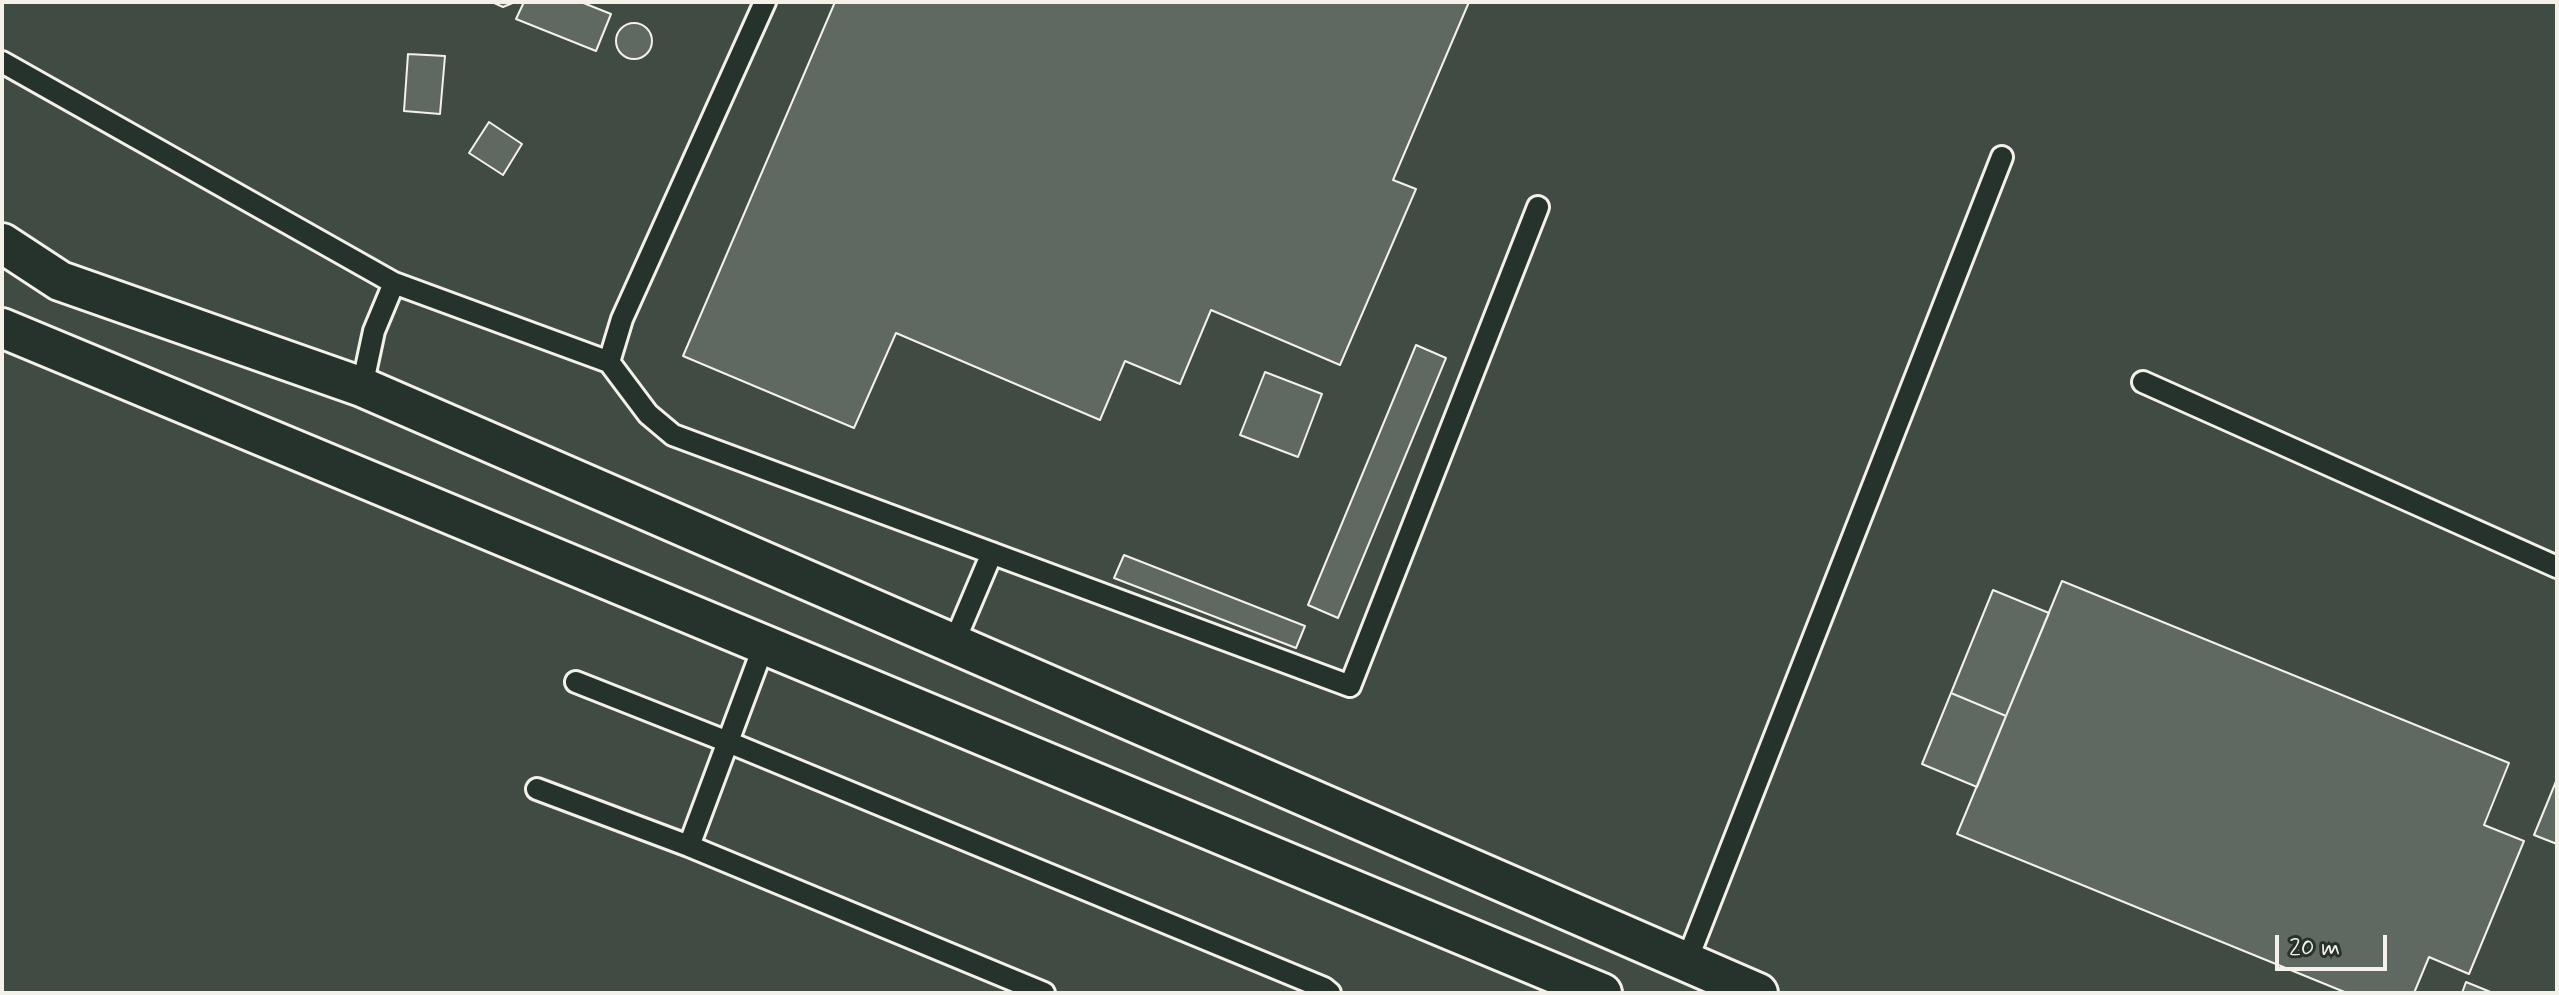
<!DOCTYPE html>
<html>
<head>
<meta charset="utf-8">
<style>
  body { margin:0 }
  #map { position:relative; width:2559px; height:995px; overflow:hidden; background:#323e38; font-family:Mynerve,sans-serif }
  canvas { display:block }
  .frame { position:absolute; inset:0; border:4px solid #f4f1e8; pointer-events:none }
  .scale { position:absolute; left:2275px; top:935px; width:112px; height:36px; box-sizing:border-box; border:4px solid #f4f1e8; border-top:0; padding-left:10px; font-size:24px; line-height:28px; white-space:nowrap; color:#f4f1e8; -webkit-text-stroke:6px #26332d; paint-order:stroke }
</style>
</head>
<body>
<div id="map">
<canvas width="2559" height="995"></canvas>
<div class="frame"></div>
<div class="scale">20 m</div>
</div>
<script>
const c = document.querySelector('canvas').getContext('2d');
c.lineJoin = 'round';
function paint(path, color) { c.fillStyle = color; c.fill(path, 'evenodd'); }
const poly = rows => new Path2D(rows.map(r => 'M' + r).join(''));
function stroke(path, color, width, dash) { c.strokeStyle = color; c.lineWidth = width; c.lineCap = dash ? 'butt' : 'round'; c.setLineDash(dash || []); c.stroke(path); }
const built = poly([
  [2,2,2557,2,2557,993,2,993]
]);
const building = poly([
  [492,2,515,2,503,7,492,2],
  [524,2,581,2,611,14,596,51,516,19,524,2],
  [835,2,1469,2,1393,180,1416,189,1340,365,1211,310,1180,384,1125,361,1100,420,896,333,854,428,683,356,835,2],
  '616 41a18 18 0 1 1 36 0a18 18 0 1 1-36 0Z',
  [408,54,445,56,440,114,404,111,408,54],
  [489,122,522,144,503,175,469,153,489,122],
  [1416,345,1446,358,1338,618,1308,605,1416,345],
  [1265,372,1322,394,1298,457,1240,435,1265,372],
  [1124,555,1305,626,1296,648,1114,578,1124,555],
  [2062,581,2509,763,2484,825,2524,841,2469,974,2429,957,2414,993,2347,993,1957,834,2062,581],
  [1993,590,2049,613,2006,716,1951,693,1993,590],
  [1951,693,2006,716,1977,787,1922,764,1951,693],
  [2557,779,2557,844,2534,835,2557,779],
  [2466,982,2493,993,2462,993,2466,982]
]);
const lane = poly([
  [765,2,622,319,609,362,648,414,673,435,1350,686,1538,207],
  [2,62,394,283,609,362],
  [2143,382,2557,567],
  [362,387,374,331,394,283],
  [953,645,992,553],
  [576,682,728,742,1324,988,1330,993],
  [537,789,689,846,1044,993],
  [689,846,764,645],
  [1686,963,2002,157]
]);
const street = poly([
  [2,243,60,281,362,387,1758,993],
  [2,328,1602,993]
]);
paint(built, '#404b44');
paint(building, '#5f6861');
stroke(building, '#f4f1e8', 2);
stroke(lane, '#f4f1e8', 26);
stroke(street, '#f4f1e8', 44);
stroke(lane, '#26332d', 20);
stroke(street, '#26332d', 38);
</script>
</body>
</html>
